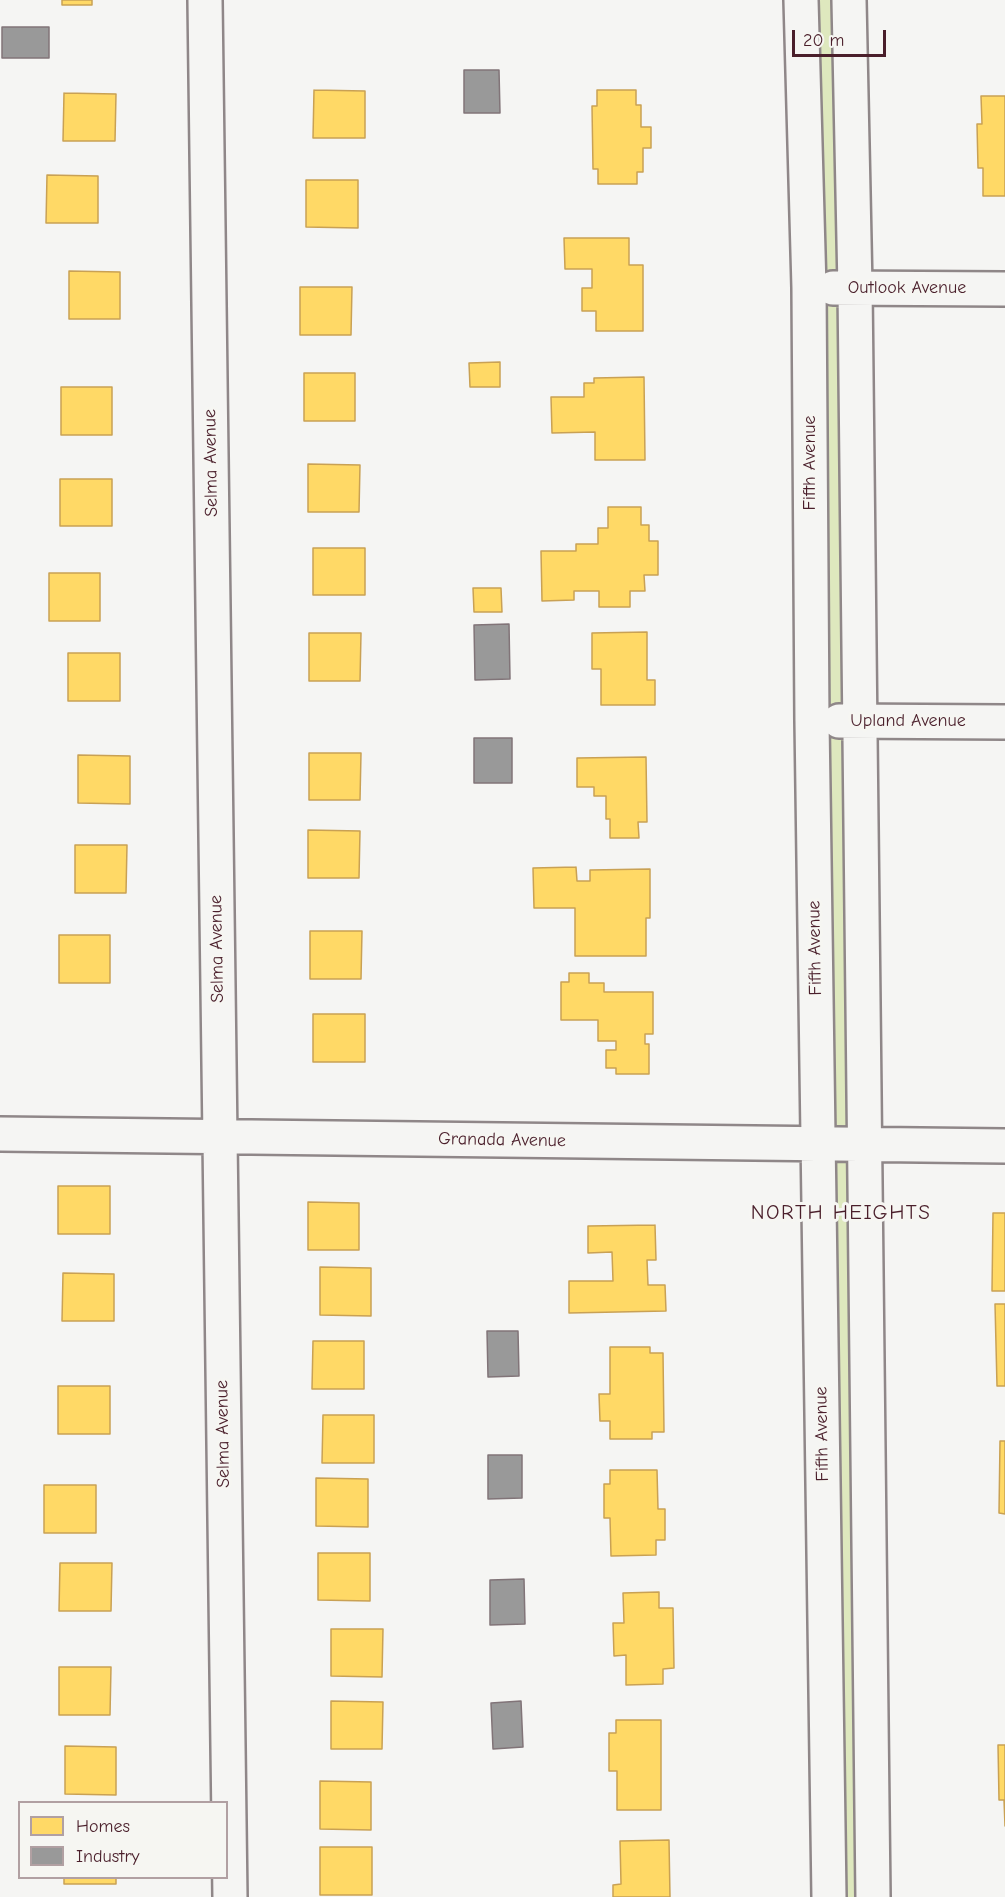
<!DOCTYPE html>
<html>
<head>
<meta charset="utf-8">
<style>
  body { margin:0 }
  #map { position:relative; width:1005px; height:1897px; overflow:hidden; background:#f5f5f3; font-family:"Comic Neue",sans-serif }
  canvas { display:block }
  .legend { position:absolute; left:18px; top:1801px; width:210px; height:78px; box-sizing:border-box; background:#f6f6f2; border:2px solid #b1a0a2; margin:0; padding:8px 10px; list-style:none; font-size:18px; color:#4a1f2b }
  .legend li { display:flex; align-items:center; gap:12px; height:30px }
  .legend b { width:30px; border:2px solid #b1a0a2 }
  .scale { position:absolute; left:792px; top:30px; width:94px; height:27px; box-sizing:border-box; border:3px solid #4a1f2b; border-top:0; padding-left:8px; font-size:18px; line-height:21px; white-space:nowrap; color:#4a1f2b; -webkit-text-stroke:4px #f6f6f2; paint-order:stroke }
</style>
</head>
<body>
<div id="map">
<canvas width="1005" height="1897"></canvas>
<ul class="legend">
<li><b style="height:16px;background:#ffd966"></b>Homes</li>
<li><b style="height:16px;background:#999"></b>Industry</li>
</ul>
<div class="scale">20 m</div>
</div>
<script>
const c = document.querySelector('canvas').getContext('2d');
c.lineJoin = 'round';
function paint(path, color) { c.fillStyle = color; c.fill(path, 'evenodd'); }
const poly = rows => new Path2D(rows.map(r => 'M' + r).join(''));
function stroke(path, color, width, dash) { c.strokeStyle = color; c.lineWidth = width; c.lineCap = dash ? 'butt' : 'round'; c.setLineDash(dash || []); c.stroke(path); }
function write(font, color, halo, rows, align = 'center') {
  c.font = font + ' "Comic Neue",sans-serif'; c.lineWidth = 6; c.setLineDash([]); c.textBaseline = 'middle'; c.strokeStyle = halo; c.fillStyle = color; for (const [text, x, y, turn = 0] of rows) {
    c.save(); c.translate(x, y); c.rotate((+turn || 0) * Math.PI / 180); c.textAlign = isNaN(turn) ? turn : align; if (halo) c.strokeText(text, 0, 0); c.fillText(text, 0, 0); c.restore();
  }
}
const green = poly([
  [801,0,849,0,873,1897,829,1897]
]);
const homes = poly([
  [62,0,92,0,92,5,62,5,62,0],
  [314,90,365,91,365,138,313,138,314,90],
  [597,90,636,90,636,105,641,105,641,127,651,127,651,148,643,148,643,172,637,172,637,184,598,184,598,169,593,169,592,106,597,106,597,90],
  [64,93,116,94,115,141,63,141,64,93],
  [981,96,1005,96,1005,196,983,196,983,168,978,168,977,124,982,124,981,96],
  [47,175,98,176,98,223,46,223,47,175],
  [306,180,358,180,358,228,306,227,306,180],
  [564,238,629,238,629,265,643,265,643,331,596,331,596,311,582,311,582,288,592,288,592,269,565,269,564,238],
  [69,271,120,272,120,319,69,319,69,271],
  [300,287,352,287,351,335,300,335,300,287],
  [500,362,500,387,470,387,469,363,500,362],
  [304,373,355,373,355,421,304,421,304,373],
  [644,377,645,460,595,460,595,432,552,433,551,397,584,397,584,383,594,383,594,378,644,377],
  [61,387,112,387,112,435,61,435,61,387],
  [308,464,360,465,359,512,308,512,308,464],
  [60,479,112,479,112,526,60,526,60,479],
  [608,507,641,507,641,525,649,525,649,541,658,541,658,575,644,575,645,591,630,591,630,607,599,607,599,591,574,591,574,600,542,601,541,551,576,551,576,544,598,544,598,528,608,528,608,507],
  [313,548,365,548,365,595,313,595,313,548],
  [49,573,100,573,100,621,49,621,49,573],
  [473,588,501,588,502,612,474,612,473,588],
  [647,632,647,680,655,680,655,705,601,705,601,669,592,669,592,633,647,632],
  [309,633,361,633,360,681,309,681,309,633],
  [68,653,120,653,120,701,68,701,68,653],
  [309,753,361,753,360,800,309,800,309,753],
  [78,755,130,756,130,804,78,803,78,755],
  [646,757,647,822,638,822,639,838,610,838,610,819,606,819,606,796,594,796,594,787,577,787,577,758,646,757],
  [308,830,360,831,359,878,308,878,308,830],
  [75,845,127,845,126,893,75,893,75,845],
  [576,867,577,881,590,881,590,870,650,869,650,918,646,918,646,956,575,956,575,908,534,908,533,868,576,867],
  [310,931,362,931,361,979,310,979,310,931],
  [59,935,110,935,110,983,59,983,59,935],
  [569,973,589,973,589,983,604,983,604,992,653,992,653,1034,645,1034,645,1044,649,1044,649,1074,616,1074,616,1068,606,1068,606,1050,616,1050,616,1041,598,1041,598,1020,561,1020,561,982,569,982,569,973],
  [313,1014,365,1014,365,1062,313,1062,313,1014],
  [58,1186,110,1186,110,1234,58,1234,58,1186],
  [308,1202,359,1203,359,1250,308,1250,308,1202],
  [993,1213,1005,1213,1005,1291,992,1291,993,1213],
  [655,1225,656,1260,647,1260,648,1285,665,1285,666,1311,569,1313,569,1281,613,1281,612,1252,588,1253,588,1226,655,1225],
  [320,1267,371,1268,371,1316,320,1315,320,1267],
  [63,1273,114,1274,114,1321,62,1321,63,1273],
  [995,1304,1005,1304,1005,1386,997,1386,995,1304],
  [313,1341,364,1341,364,1389,312,1389,313,1341],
  [610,1347,650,1347,650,1353,663,1353,664,1432,652,1432,652,1439,610,1439,610,1421,600,1421,599,1394,610,1394,610,1347],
  [58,1386,110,1386,110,1434,58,1434,58,1386],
  [323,1415,374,1415,374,1463,322,1463,323,1415],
  [1000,1441,1005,1441,1005,1514,999,1513,1000,1441],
  [610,1470,657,1470,658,1509,665,1509,665,1540,656,1540,656,1555,611,1556,610,1518,604,1518,604,1484,610,1484,610,1470],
  [316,1478,368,1479,368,1527,316,1526,316,1478],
  [44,1485,96,1485,96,1533,44,1533,44,1485],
  [318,1553,370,1553,370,1601,318,1600,318,1553],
  [60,1563,112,1563,111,1611,59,1611,60,1563],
  [659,1592,659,1608,673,1608,674,1668,663,1669,663,1684,626,1685,626,1655,614,1656,613,1623,624,1623,623,1593,659,1592],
  [331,1629,383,1629,382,1677,331,1676,331,1629],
  [59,1667,111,1667,110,1715,59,1715,59,1667],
  [331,1701,383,1702,382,1749,331,1749,331,1701],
  [616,1720,661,1720,661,1810,617,1810,617,1771,609,1771,609,1733,616,1733,616,1720],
  [998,1745,1005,1745,1005,1826,1004,1800,999,1800,998,1745],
  [65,1746,116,1747,116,1795,65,1794,65,1746],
  [320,1781,371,1782,371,1830,320,1829,320,1781],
  [669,1840,670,1897,613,1897,613,1885,621,1884,620,1841,669,1840],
  [320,1847,372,1847,372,1895,320,1895,320,1847],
  [64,1878,116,1878,116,1884,64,1884,64,1878]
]);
const industry = poly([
  [2,27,49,27,49,58,2,58,2,27],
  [464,70,499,70,500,113,464,113,464,70],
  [509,624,510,679,475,680,474,625,509,624],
  [474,738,512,738,512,783,474,783,474,738],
  [487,1331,518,1331,519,1376,488,1377,487,1331],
  [488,1455,522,1455,522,1498,488,1499,488,1455],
  [524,1579,525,1624,490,1625,490,1580,524,1579],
  [521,1701,523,1747,493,1749,491,1703,521,1701]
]);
const minor = poly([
  [205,0,230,1897],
  [801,0,809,288,812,721,829,1897],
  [849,0,855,288,873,1897],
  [833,288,1005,289],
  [839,721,1005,722],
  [0,1134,1005,1146]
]);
const streetNames = [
  ["Outlook Avenue",907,288],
  ["Selma Avenue",211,463,-91],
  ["Fifth Avenue",810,463,-90],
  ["Upland Avenue",908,721],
  ["Fifth Avenue",815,948,-91],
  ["Selma Avenue",217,949,-91],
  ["Granada Avenue",502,1140,1],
  ["Selma Avenue",223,1434,-91],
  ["Fifth Avenue",822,1434,-91]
];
const quarterNames = [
  ["NORTH HEIGHTS",841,1213]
];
paint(green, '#dee8be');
paint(homes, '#ffd966');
stroke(homes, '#c9a154', 1.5);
paint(industry, '#999');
stroke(industry, '#817478', 1.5);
stroke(minor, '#8f8788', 38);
stroke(minor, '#f5f5f3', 33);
write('18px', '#4a1f2b', '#f6f6f2', streetNames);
c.letterSpacing = '1.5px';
write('21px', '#4a1f2b', '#f6f6f2', quarterNames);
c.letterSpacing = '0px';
</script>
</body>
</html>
